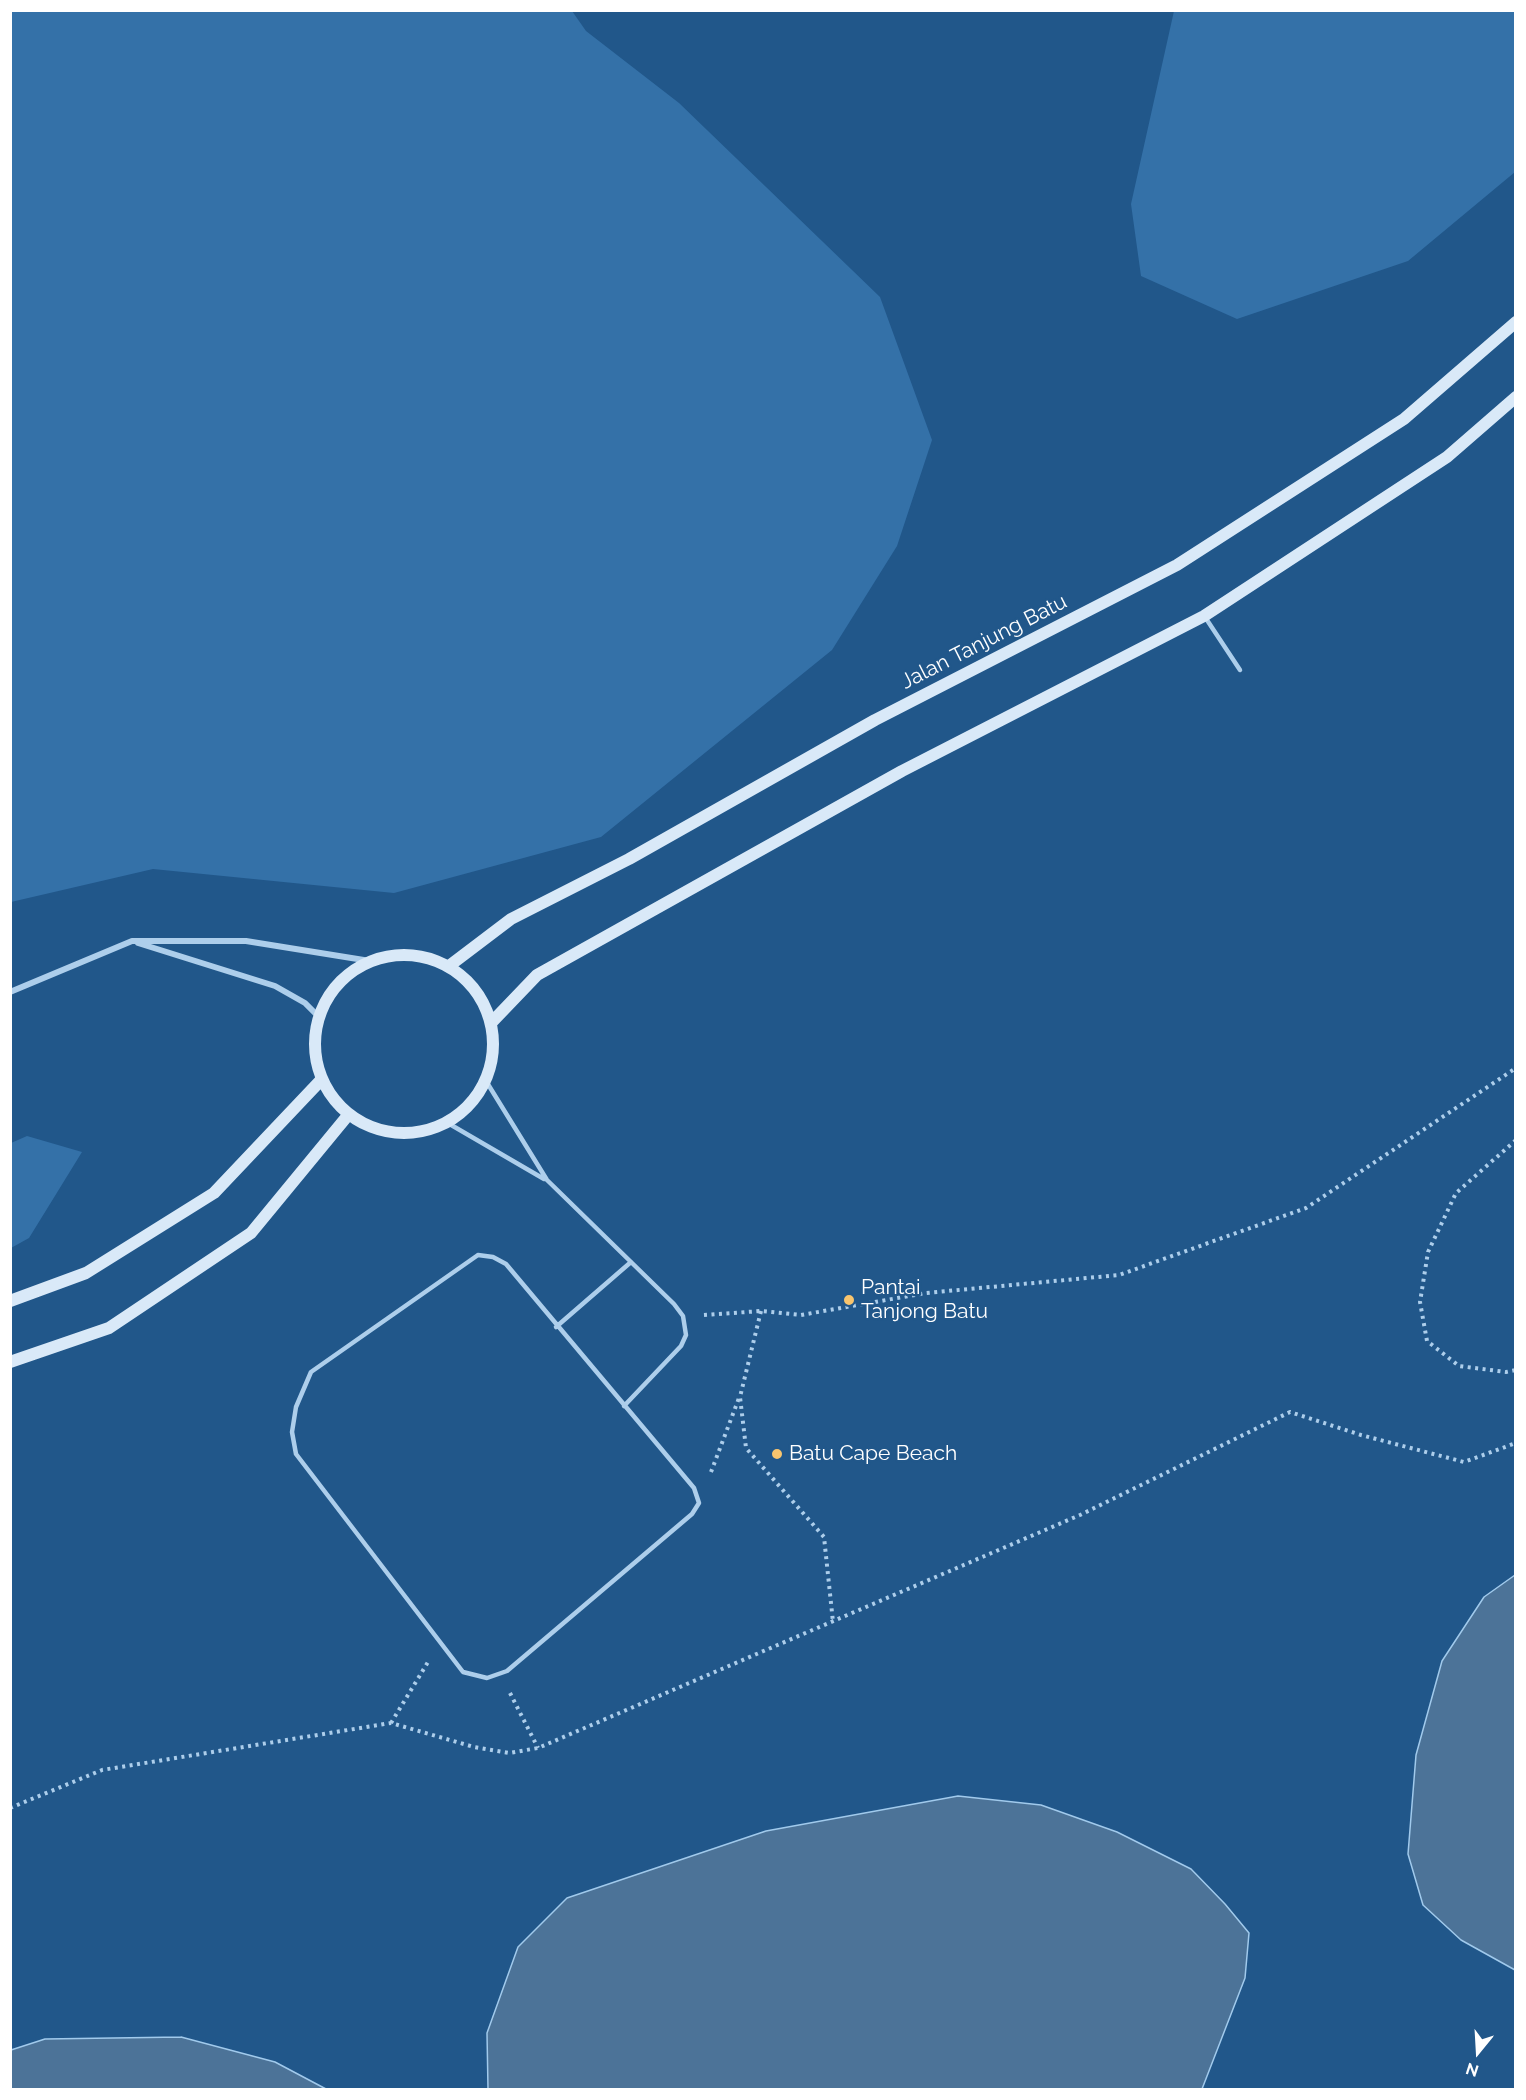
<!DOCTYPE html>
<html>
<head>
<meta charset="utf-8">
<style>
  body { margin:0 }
  #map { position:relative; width:1526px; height:2100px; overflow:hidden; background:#21578a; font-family:Raleway,sans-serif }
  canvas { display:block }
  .frame { position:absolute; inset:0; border:12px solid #fff; pointer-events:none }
  .north { position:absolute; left:1448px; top:2022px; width:60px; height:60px; -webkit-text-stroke:4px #21578a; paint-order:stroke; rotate:198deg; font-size:16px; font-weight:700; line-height:24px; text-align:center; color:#fff }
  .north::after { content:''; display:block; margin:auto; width:21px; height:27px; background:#fff; clip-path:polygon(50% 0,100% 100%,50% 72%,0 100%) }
</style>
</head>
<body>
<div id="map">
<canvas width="1526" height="2100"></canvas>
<div class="frame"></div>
<div class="north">N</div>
</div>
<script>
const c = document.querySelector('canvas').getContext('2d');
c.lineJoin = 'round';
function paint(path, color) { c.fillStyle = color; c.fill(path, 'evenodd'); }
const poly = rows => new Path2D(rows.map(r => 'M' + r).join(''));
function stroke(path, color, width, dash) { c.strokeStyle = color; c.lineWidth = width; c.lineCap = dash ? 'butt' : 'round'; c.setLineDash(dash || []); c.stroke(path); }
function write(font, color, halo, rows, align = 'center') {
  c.font = font + ' Raleway,sans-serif'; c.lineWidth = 4.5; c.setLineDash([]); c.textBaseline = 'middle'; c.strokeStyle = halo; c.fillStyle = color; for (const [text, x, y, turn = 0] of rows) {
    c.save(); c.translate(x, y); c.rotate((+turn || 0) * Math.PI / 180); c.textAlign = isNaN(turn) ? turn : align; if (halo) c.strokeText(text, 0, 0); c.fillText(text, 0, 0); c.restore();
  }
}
const green = poly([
  [10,11,572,11,586,31,679,103,880,297,932,440,897,546,832,650,601,837,394,893,153,869,11,902],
  [1174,11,1515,11,1515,172,1408,261,1237,319,1141,276,1131,204],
  [27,1136,82,1152,29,1238,11,1248,11,1143]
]);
const water = poly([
  [1515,1575,1515,1970,1461,1940,1423,1905,1408,1854,1416,1755,1442,1661,1484,1597,1515,1575],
  [958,1796,1041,1805,1117,1832,1191,1869,1225,1904,1249,1933,1245,1978,1202,2089,488,2089,487,2033,518,1947,567,1898,766,1831,958,1796],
  [181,2037,275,2062,326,2089,11,2089,11,2050,45,2039,181,2037]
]);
const path = poly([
  [1516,1140,1456,1193,1428,1252,1420,1302,1427,1341,1459,1366,1506,1372,1516,1370],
  [761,1311,740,1397,746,1448,824,1537,833,1622],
  [704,1315,761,1311,801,1315,926,1293,1119,1275,1306,1208,1516,1068],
  [711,1472,739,1398],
  [510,1693,538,1748],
  [391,1723,428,1662],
  [10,1808,102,1770,391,1723,474,1747,509,1753,538,1748,1080,1515,1290,1412,1361,1435,1464,1462,1516,1443]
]);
const lane = poly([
  [1205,617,1240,670],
  [486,1081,547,1180,674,1304,683,1316,686,1335,681,1346,624,1406],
  [446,1122,544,1179],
  [478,1255,493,1257,506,1264,694,1488,699,1503,692,1514,507,1671,487,1678,463,1672,296,1454,292,1432,296,1407,311,1372,478,1255],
  [556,1327,631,1262]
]);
const street = poly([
  [138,943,275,986,305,1003,319,1017],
  [10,992,132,941,246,941,370,961]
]);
const secondary = poly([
  '315 1044a89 89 0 1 1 178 0a89 89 0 1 1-178 0Z',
  [449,966,511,919,629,859,875,720,1177,565,1404,419,1516,322],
  [491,1023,537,975,902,771,1204,616,1447,457,1516,397],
  [10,1301,86,1273,214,1193,322,1079],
  [10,1362,109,1328,251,1233,349,1114]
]);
const markers = [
  [849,1300,6,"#f8c56e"],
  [777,1454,6,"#f8c56e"]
];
const streetNames = [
  ["Jalan Tanjung Batu",984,642,-27]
];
const poiNames = [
  ["Pantai",861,1288],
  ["Tanjong Batu",861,1312],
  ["Batu Cape Beach",789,1454]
];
paint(green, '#3471a8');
paint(water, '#4c7398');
stroke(water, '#a1caec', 1.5);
stroke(path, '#adceeb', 4, [3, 4.5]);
stroke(lane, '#adceeb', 4.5);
stroke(street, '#adceeb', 6);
stroke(secondary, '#d9e9f8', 12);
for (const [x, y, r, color] of markers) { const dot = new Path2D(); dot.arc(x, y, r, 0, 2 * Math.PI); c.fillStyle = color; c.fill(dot); stroke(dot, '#21578a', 2); }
write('21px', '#fff', '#21578a', streetNames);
write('21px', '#fff', '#21578a', poiNames, 'left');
</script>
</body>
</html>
